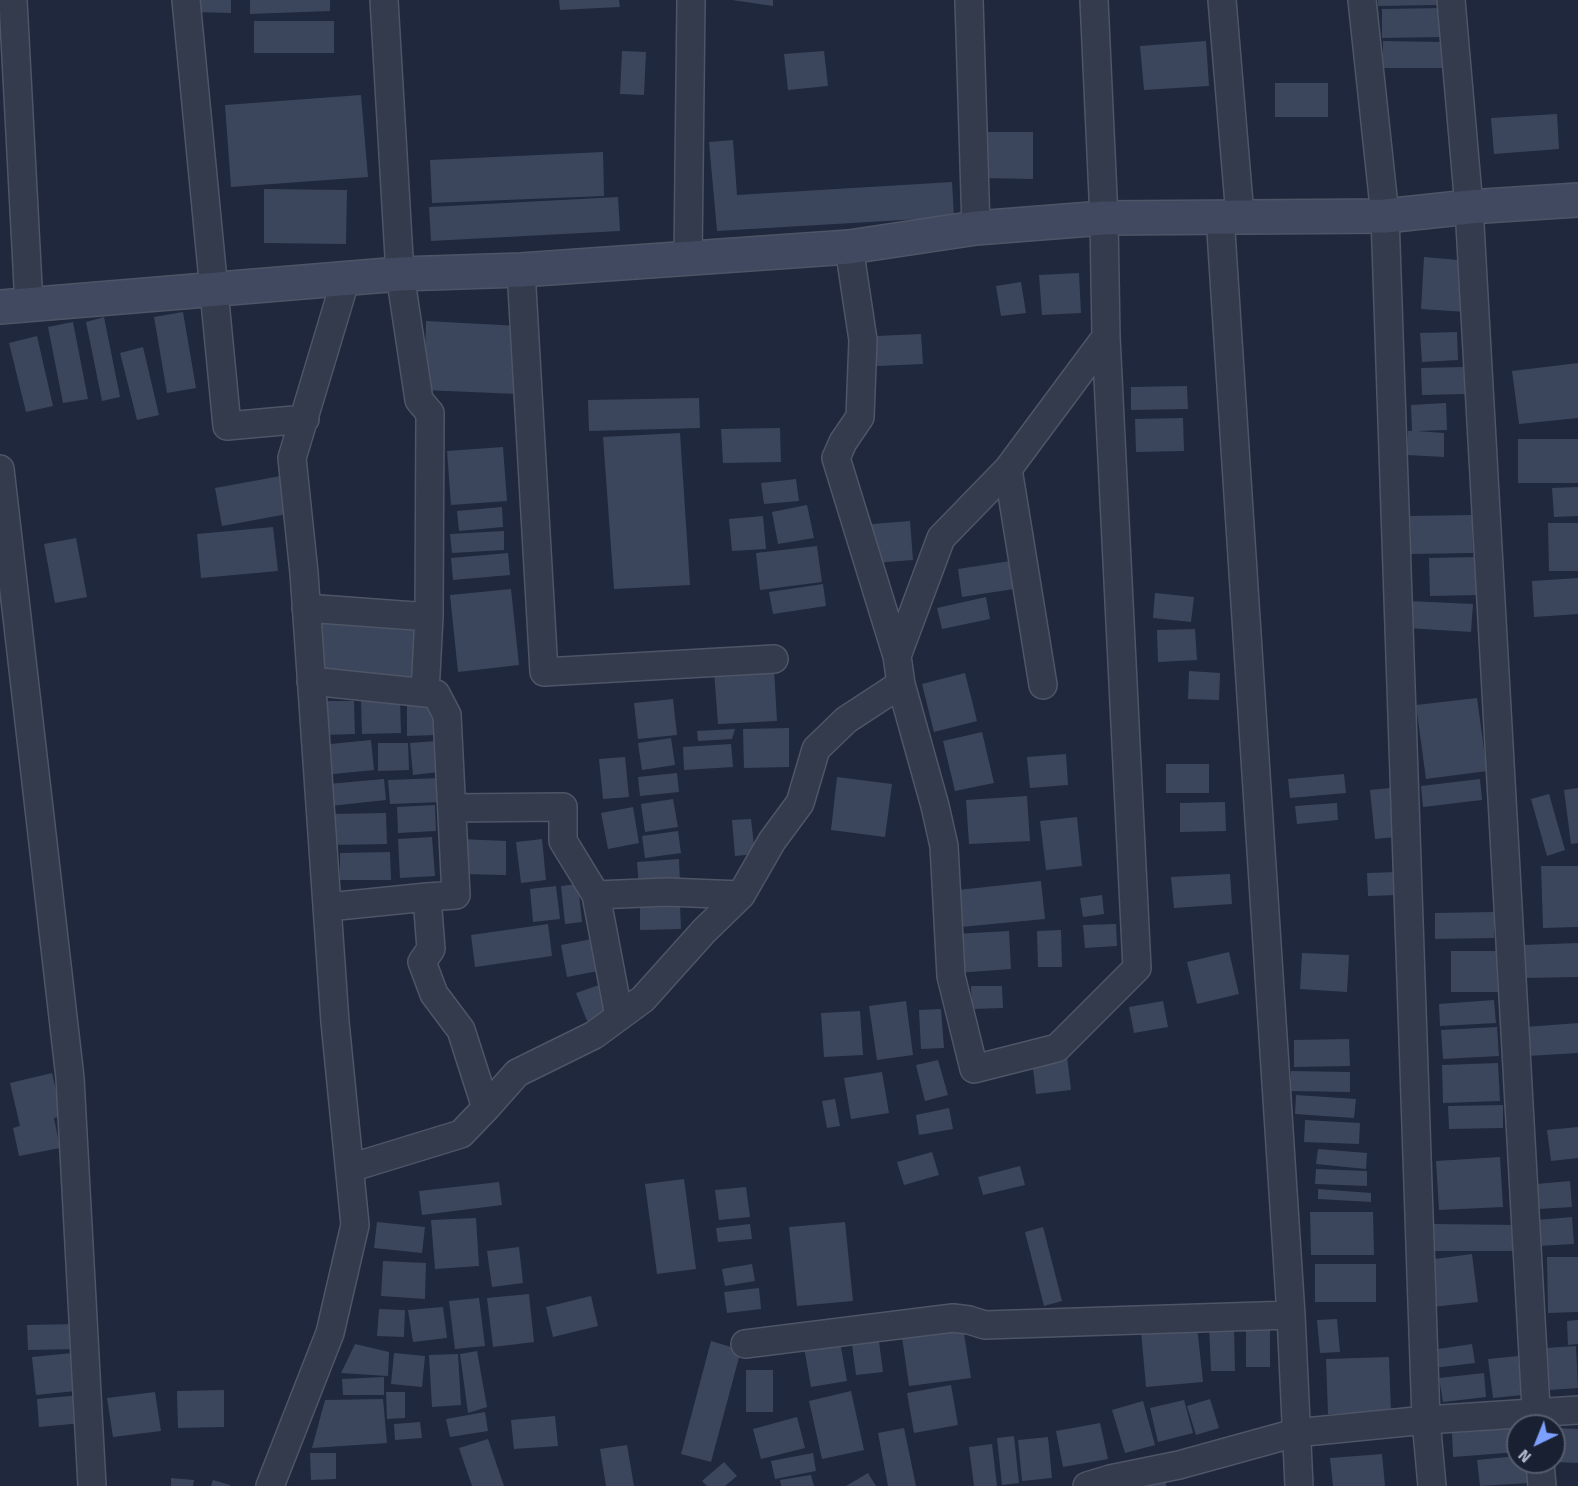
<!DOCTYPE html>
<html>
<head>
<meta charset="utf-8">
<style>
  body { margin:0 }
  #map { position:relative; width:1578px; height:1486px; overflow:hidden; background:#1f283c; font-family:"Fira Sans",sans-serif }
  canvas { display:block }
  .north { position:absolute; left:1506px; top:1414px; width:60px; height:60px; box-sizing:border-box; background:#192031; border:2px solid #555c6d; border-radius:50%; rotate:223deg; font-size:16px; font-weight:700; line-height:24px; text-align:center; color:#aeb5c8 }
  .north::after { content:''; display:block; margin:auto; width:21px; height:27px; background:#7da0ff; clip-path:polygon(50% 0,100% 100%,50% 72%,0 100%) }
</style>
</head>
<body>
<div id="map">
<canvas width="1578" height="1486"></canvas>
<div class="north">N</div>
</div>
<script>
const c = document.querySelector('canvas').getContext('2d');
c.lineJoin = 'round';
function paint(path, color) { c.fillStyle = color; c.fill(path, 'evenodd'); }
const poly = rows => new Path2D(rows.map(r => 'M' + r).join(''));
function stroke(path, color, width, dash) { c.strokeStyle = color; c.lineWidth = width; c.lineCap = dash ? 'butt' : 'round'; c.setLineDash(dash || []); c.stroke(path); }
const building = poly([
  [195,0,231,0,231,13,194,12],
  [250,0,330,0,330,11,250,14],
  [559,0,619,0,620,7,560,10],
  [732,0,773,0,773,6],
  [1378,0,1436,0,1437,5,1378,6],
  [1440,8,1441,37,1382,38,1382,9],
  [254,21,334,21,334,53,254,53],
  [1206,41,1209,86,1144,90,1140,46],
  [1383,41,1443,42,1443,68,1383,68],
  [622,51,646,52,644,95,620,94],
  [824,51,828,86,788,90,784,54],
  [1275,83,1328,83,1328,117,1275,117],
  [361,95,368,177,231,187,225,105],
  [1557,114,1559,149,1494,154,1491,118],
  [981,132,1033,132,1033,179,981,178],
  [733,140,737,195,952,182,954,217,717,231,709,142],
  [603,152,604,196,432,203,430,160],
  [264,189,347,190,346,244,264,243],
  [618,197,620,231,431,241,429,207],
  [1424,257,1470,261,1466,312,1421,309],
  [1079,273,1081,313,1042,315,1039,275],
  [1021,282,1026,313,1001,316,996,286],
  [183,312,196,388,167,393,154,317],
  [104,317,120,397,102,401,86,322],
  [426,321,519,326,517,394,424,390],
  [73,322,88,399,63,403,48,327],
  [1457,332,1458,360,1422,362,1420,333],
  [921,334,923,364,877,366,876,336],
  [37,336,53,406,26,412,9,343],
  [143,347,159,415,137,420,120,353],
  [1578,363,1578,418,1519,424,1512,371],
  [1464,367,1465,394,1422,395,1421,368],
  [1187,386,1188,409,1131,410,1131,387],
  [699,398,700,428,589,431,588,400],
  [1446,403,1447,430,1417,431,1444,433,1444,457,1407,455,1408,431,1412,431,1411,405],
  [1183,418,1184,451,1136,452,1135,419],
  [780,428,781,462,723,463,721,429],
  [680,433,690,585,614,589,603,437],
  [1518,439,1578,439,1578,483,1518,483],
  [503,447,507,501,451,505,447,451],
  [286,475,293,513,222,526,215,488],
  [796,479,799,501,764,504,761,483],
  [1578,487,1578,516,1554,517,1552,488],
  [807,505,814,538,778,544,772,512],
  [502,507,503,527,459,531,457,511],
  [1472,515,1473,553,1411,554,1410,516],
  [763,516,766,549,732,551,729,519],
  [910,521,913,560,875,563,872,524],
  [1548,523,1578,523,1578,571,1549,571],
  [273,527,278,571,201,578,197,534],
  [504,531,504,550,452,553,450,534],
  [76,538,87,597,55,603,44,544],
  [817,546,822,582,760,590,756,553],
  [508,553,510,575,453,580,451,558],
  [1476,557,1478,595,1430,596,1429,558],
  [1010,561,1014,589,962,597,958,569],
  [1578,578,1578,614,1534,617,1532,581],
  [823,584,826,606,773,614,769,592],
  [511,589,519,665,458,672,450,595],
  [1155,593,1194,597,1191,622,1153,618],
  [986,597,990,619,942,629,937,608],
  [1408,601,1473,604,1471,632,1407,628],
  [323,614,417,625,411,682,316,670],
  [1195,629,1197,660,1158,662,1157,630],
  [774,669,777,721,718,724,714,672],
  [1189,671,1220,673,1219,700,1188,699],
  [965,673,977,721,934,732,922,684],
  [1477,698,1487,771,1426,779,1416,705],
  [673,699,677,735,638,739,634,703],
  [400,700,401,733,362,734,361,701],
  [321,701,354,701,355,734,322,735],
  [435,703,436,735,407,736,407,704],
  [789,728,789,767,744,768,743,729],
  [735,729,732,739,698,741,697,731],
  [982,732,994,783,955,791,943,741],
  [671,738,675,765,642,770,638,743],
  [371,740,374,770,323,775,320,745],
  [436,741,439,772,413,775,410,743],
  [378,743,408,743,409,770,378,771],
  [731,744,733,767,684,770,683,747],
  [1066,754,1068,785,1030,788,1027,757],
  [625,757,629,797,603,799,599,759],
  [1166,764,1209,764,1209,793,1166,793],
  [677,773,679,792,640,796,638,777],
  [1344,774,1346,793,1290,798,1288,779],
  [837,777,892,784,885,837,831,830],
  [441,778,443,802,390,804,388,780],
  [384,779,386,800,330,806,328,784],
  [1480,779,1482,800,1423,807,1421,786],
  [1390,788,1395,837,1375,839,1370,790],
  [1578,788,1578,843,1571,844,1564,790],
  [1549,794,1565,850,1547,856,1531,799],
  [1027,796,1030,841,969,844,966,800],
  [673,799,678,827,645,832,641,804],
  [1225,802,1226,831,1180,832,1180,803],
  [1337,803,1338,820,1297,824,1295,806],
  [435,805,436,831,398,833,397,807],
  [633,807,639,843,608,849,601,813],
  [386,813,387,844,329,845,329,814],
  [1077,817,1082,866,1046,870,1040,821],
  [751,819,755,854,735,856,732,820],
  [678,831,681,853,645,858,642,836],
  [432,837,435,876,400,878,398,839],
  [461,839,506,841,506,875,460,874],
  [542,839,546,880,521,883,516,842],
  [390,852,391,880,340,880,340,853],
  [679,859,680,884,639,887,637,862],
  [1541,866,1578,866,1578,927,1543,928],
  [1397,872,1398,895,1368,896,1367,873],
  [1230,874,1232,904,1174,908,1171,877],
  [1041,881,1045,919,961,927,958,890],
  [578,884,582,922,565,924,561,886],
  [556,886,560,919,533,922,530,889],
  [1102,895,1104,914,1083,917,1080,898],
  [640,905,680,905,681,929,640,930],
  [1494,912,1494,938,1435,939,1435,913],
  [548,924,552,956,475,967,471,935],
  [1116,924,1117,946,1085,948,1083,925],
  [1061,930,1062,967,1038,967,1037,931],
  [1009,931,1011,969,957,973,954,934],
  [592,939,598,971,567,977,561,945],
  [1578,943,1578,977,1523,978,1522,945],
  [1451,951,1499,951,1499,992,1451,992],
  [1229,952,1239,994,1197,1004,1187,962],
  [1302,953,1349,955,1347,992,1300,989],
  [602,984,612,1012,587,1021,576,993],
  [971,986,1002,986,1003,1008,972,1009],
  [1494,1000,1496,1023,1440,1026,1439,1004],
  [906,1001,913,1055,877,1060,869,1006],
  [1163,1001,1168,1027,1134,1033,1129,1007],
  [941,1009,944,1048,921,1049,919,1010],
  [860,1011,863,1055,824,1057,821,1013],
  [1578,1023,1578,1053,1528,1056,1525,1027],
  [1497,1027,1499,1056,1443,1059,1441,1030],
  [1349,1039,1350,1066,1294,1067,1294,1040],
  [1067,1056,1071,1090,1036,1094,1032,1060],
  [938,1060,948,1095,925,1101,916,1065],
  [1498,1063,1500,1101,1443,1103,1442,1065],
  [1291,1071,1350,1072,1350,1092,1290,1091],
  [882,1072,889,1113,851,1119,844,1078],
  [52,1073,62,1116,54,1118,60,1148,19,1156,13,1128,20,1126,10,1083],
  [1296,1095,1356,1099,1354,1118,1295,1114],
  [835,1099,840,1126,827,1128,822,1101],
  [1503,1105,1503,1128,1449,1129,1448,1106],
  [949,1108,953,1129,919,1135,916,1115],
  [1305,1120,1360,1123,1359,1144,1304,1142],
  [1578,1127,1578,1158,1551,1161,1547,1130],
  [1318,1149,1367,1153,1366,1169,1316,1164],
  [932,1152,939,1175,904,1185,897,1162],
  [1500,1157,1503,1207,1439,1210,1436,1161],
  [1020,1166,1025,1185,983,1195,978,1177],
  [1316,1169,1367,1171,1367,1186,1315,1184],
  [684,1179,696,1269,657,1274,645,1184],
  [1570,1181,1572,1207,1538,1209,1536,1184],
  [499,1182,502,1205,422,1215,419,1191],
  [746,1187,750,1217,719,1220,715,1190],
  [1318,1189,1371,1193,1371,1202,1318,1199],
  [1310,1212,1373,1212,1374,1255,1311,1255],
  [1572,1217,1574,1244,1538,1246,1537,1220],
  [476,1218,479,1266,435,1269,431,1220],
  [377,1222,425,1227,422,1253,374,1248],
  [845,1222,853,1301,797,1306,789,1227],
  [750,1224,752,1239,718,1242,716,1228],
  [1433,1224,1520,1225,1520,1251,1434,1251],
  [1043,1227,1062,1301,1044,1306,1025,1232],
  [519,1247,523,1283,492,1287,487,1251],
  [1472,1254,1478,1302,1432,1307,1427,1260],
  [1547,1257,1578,1257,1578,1312,1548,1313],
  [383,1261,426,1263,425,1299,381,1296],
  [752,1264,755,1281,725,1286,722,1269],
  [1315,1264,1376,1264,1376,1302,1315,1302],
  [759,1288,761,1309,727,1313,724,1292],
  [529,1294,534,1342,493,1347,487,1298],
  [591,1296,598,1326,553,1337,546,1307],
  [479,1298,485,1346,455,1349,449,1301],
  [443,1307,447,1338,413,1342,408,1310],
  [379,1309,405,1310,404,1337,377,1336],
  [1337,1319,1340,1352,1320,1353,1317,1320],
  [1578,1320,1578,1344,1568,1345,1567,1321],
  [962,1321,971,1378,909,1386,901,1330],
  [1246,1321,1270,1321,1270,1367,1246,1367],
  [75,1324,77,1349,28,1350,27,1325],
  [1234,1324,1235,1371,1211,1371,1209,1325],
  [1197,1326,1203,1382,1146,1387,1141,1331],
  [878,1334,883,1372,856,1375,851,1337],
  [839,1336,847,1381,811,1387,803,1342],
  [711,1341,741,1350,711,1462,681,1454],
  [355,1344,389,1352,388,1376,341,1373],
  [1472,1344,1475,1363,1433,1368,1431,1350],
  [1576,1346,1578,1388,1549,1390,1546,1348],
  [477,1351,487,1407,468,1413,460,1354],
  [72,1353,76,1391,36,1395,32,1357],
  [394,1353,425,1356,422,1387,391,1384],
  [458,1354,461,1405,432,1407,429,1355],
  [1518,1356,1523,1395,1493,1398,1488,1359],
  [1389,1357,1391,1412,1328,1414,1326,1359],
  [746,1370,773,1370,773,1412,746,1412],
  [1484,1373,1486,1397,1443,1402,1439,1378],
  [384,1377,384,1395,343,1395,342,1379],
  [951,1385,958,1425,914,1433,907,1393],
  [224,1390,224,1427,178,1428,177,1391],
  [851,1391,864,1450,822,1459,809,1401],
  [155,1392,161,1431,113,1437,107,1398],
  [386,1392,405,1392,405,1418,387,1419],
  [81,1395,83,1423,39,1427,37,1399],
  [383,1399,387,1443,312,1448,325,1400],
  [1210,1399,1219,1428,1196,1435,1187,1406],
  [1184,1400,1193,1433,1158,1442,1150,1408],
  [1143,1401,1155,1445,1125,1453,1112,1410],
  [485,1412,488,1431,450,1437,446,1419],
  [555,1416,558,1446,514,1449,511,1420],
  [797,1417,805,1448,761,1459,753,1429],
  [420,1422,422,1438,395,1440,394,1424],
  [1100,1423,1108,1459,1063,1467,1056,1431],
  [904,1428,916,1486,888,1486,878,1433],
  [1518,1428,1518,1452,1453,1457,1452,1433],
  [1555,1428,1578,1429,1578,1463,1554,1462],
  [1014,1436,1019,1483,1002,1485,997,1438],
  [1048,1437,1052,1478,1022,1481,1018,1440],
  [488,1439,504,1486,472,1486,459,1448],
  [992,1444,997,1486,974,1486,969,1447],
  [627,1445,634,1486,606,1486,600,1449],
  [310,1453,336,1453,336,1479,311,1480],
  [813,1453,816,1471,775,1479,771,1461],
  [1382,1454,1385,1486,1333,1486,1330,1458],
  [1518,1456,1518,1462,1527,1462,1529,1483,1480,1486,1477,1460],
  [724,1462,737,1476,725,1486,707,1486,702,1481],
  [868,1473,876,1486,846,1486],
  [811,1475,814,1486,781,1486,780,1480],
  [171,1478,194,1480,193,1486,171,1486],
  [213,1480,230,1485,230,1486,211,1486],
  [1166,1482,1166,1486,1140,1486,1140,1484]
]);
const minor = poly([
  [13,0,29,305],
  [186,0,227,426,305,419],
  [384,0,400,274,419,400,430,413,429,617,425,693],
  [969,0,976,228],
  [1222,0,1240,216],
  [1362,0,1385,216,1426,1420,1432,1486],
  [1451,0,1469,207,1537,1426],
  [1220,216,1291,1315,1299,1486],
  [849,247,863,340,860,417,843,442,836,458,897,656,901,684,935,806,944,846,951,976,974,1069,1057,1048,1137,968,1106,337,1104,218,1094,0],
  [688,258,691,0],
  [521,270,544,672,774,659],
  [0,469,70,1078,92,1486],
  [1008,469,1043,685],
  [306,608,429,617],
  [897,656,941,538,1008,469,1106,337],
  [311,681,436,694,447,715,456,895,427,897],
  [452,808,563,807,563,841,596,895,619,1016],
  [596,895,667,892,741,895],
  [328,907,427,897,431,949,422,962,434,994,461,1030,486,1108,461,1134,350,1168],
  [486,1108,517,1073,594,1035,643,999,704,931,741,895,772,841,800,803,816,749,846,720,901,684],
  [745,1344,953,1318,969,1320,985,1325,1291,1315],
  [1540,1462,1542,1486],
  [270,1486,330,1333,355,1225,335,1022,304,573,292,458,346,278],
  [1087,1486,1110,1479,1179,1465,1295,1433,1426,1420,1578,1410]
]);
const secondary = poly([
  [0,307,400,274,521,270,849,247,976,228,1104,218,1385,216,1469,207,1578,200]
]);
paint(building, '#3b465c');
stroke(minor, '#4e5567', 30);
stroke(secondary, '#4e5567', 36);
stroke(minor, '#333b4c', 27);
stroke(secondary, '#414960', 33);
</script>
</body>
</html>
